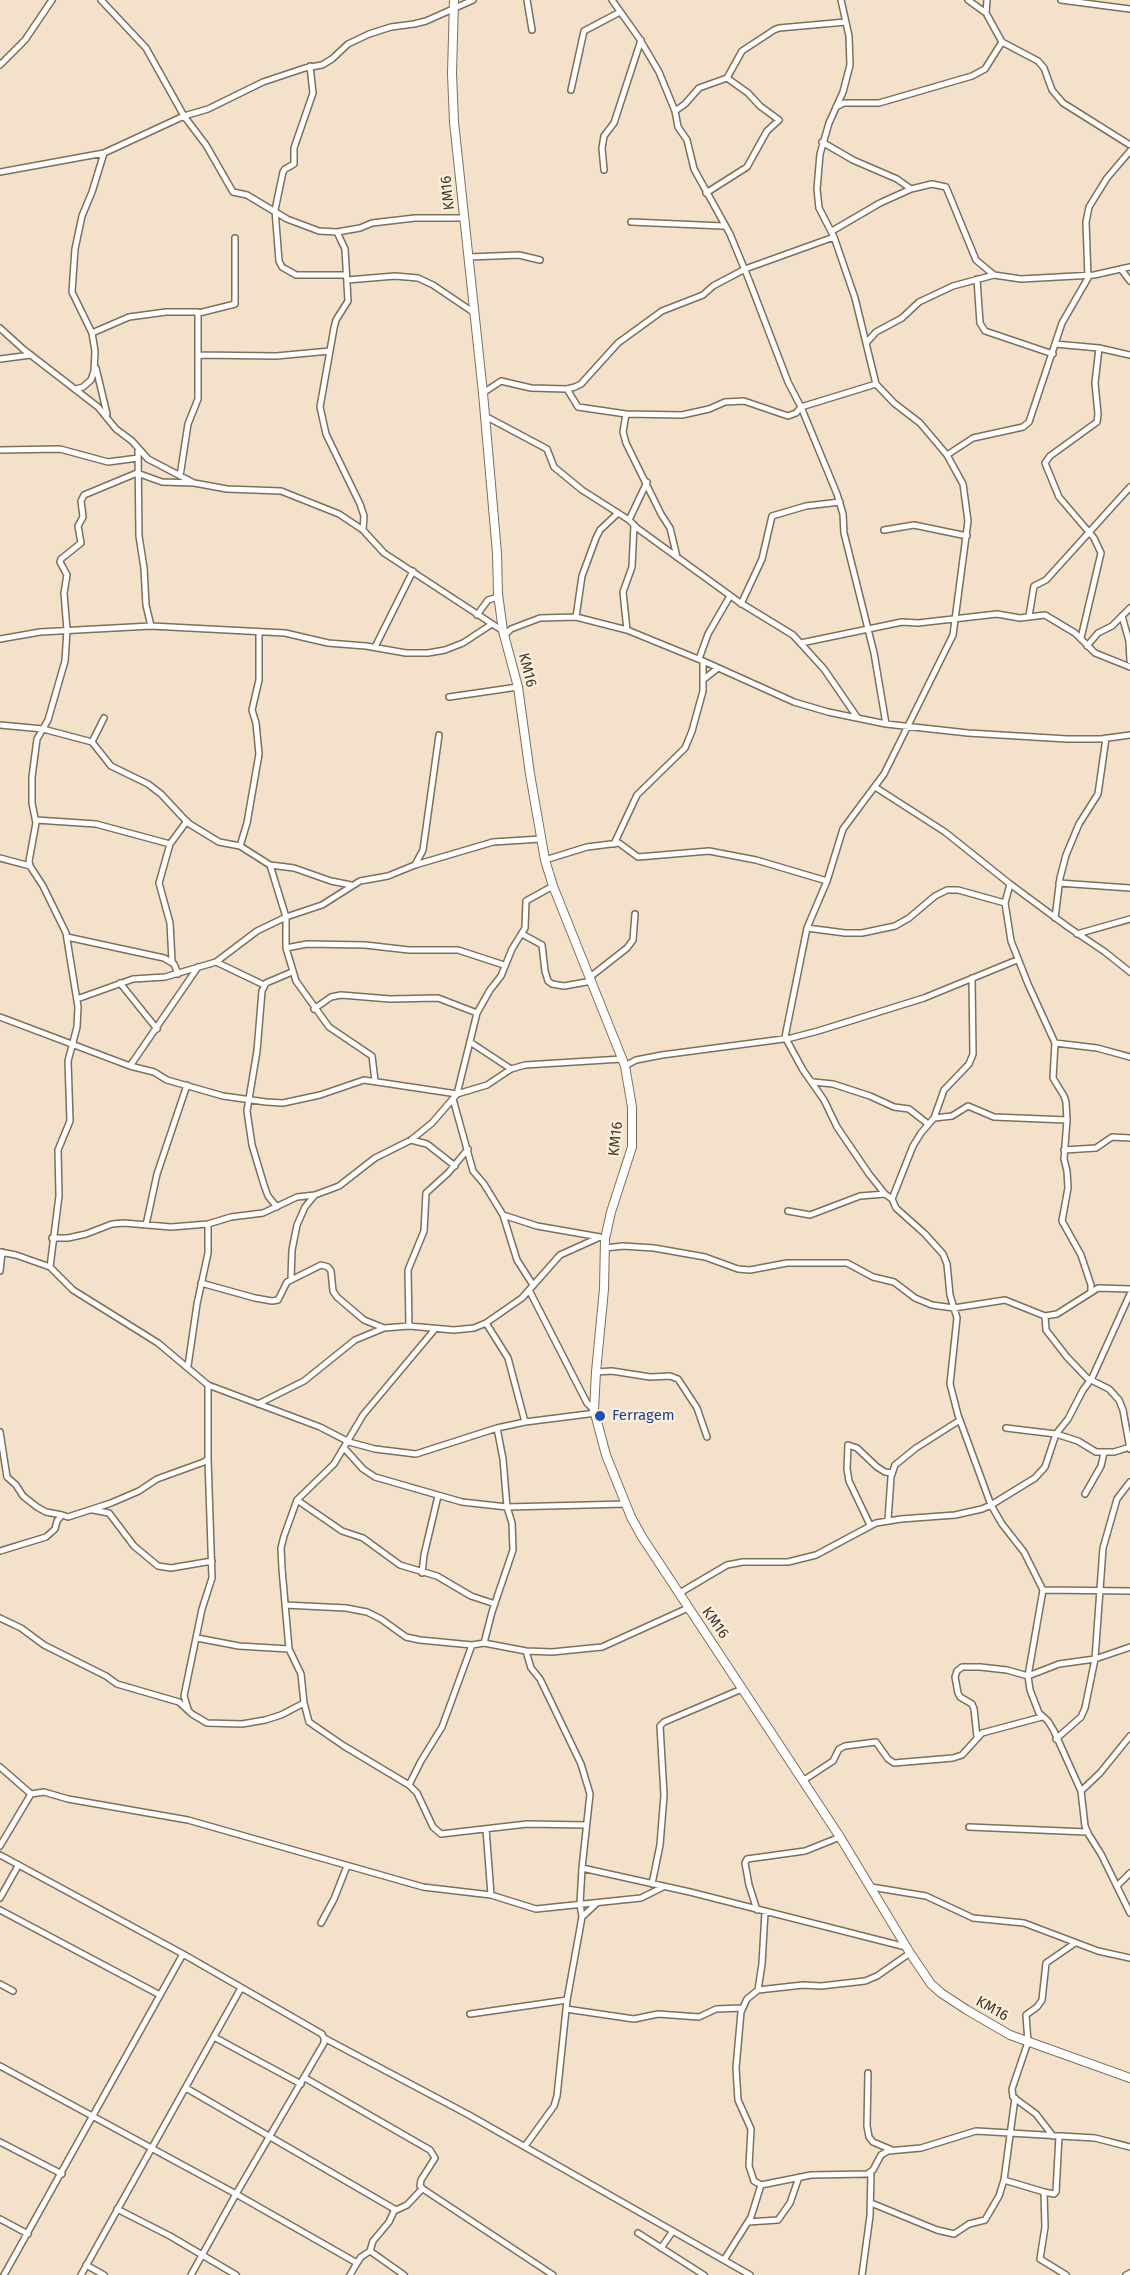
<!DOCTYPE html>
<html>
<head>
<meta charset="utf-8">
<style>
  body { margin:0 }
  canvas { display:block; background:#f3e2c9 }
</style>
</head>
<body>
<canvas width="1130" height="2275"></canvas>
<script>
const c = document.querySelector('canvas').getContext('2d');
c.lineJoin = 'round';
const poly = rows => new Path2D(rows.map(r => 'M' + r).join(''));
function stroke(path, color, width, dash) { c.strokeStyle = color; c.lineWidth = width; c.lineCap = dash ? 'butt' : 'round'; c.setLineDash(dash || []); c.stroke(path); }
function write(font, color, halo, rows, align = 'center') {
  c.font = font + ' "Fira Sans",sans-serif'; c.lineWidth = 4.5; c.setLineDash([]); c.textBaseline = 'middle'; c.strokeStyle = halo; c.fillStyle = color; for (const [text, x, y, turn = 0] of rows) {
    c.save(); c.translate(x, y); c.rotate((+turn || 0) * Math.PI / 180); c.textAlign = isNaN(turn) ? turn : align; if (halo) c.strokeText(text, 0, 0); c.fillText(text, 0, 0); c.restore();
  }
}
const street = poly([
  [101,0,146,48,184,116,206,145,233,192,247,195,287,219,319,231,337,232,360,228,372,223,415,218,465,218],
  [527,0,532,30],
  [612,0,639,38,659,72,675,111,678,127,687,140,694,169,730,234,749,280,788,382,801,407,837,494,843,514,844,533,874,653,886,724],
  [841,0,849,36,850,65,843,92,829,123,820,154,817,189,819,208,834,237,855,298,876,384,894,403,920,423,947,455,963,484,968,521,953,635,884,774,843,829,827,881,807,928,785,1037,803,1070,824,1100,837,1127,869,1174,885,1194,892,1199],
  [968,0,986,13,1002,42,1038,61,1044,68,1052,90,1063,103,1130,145],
  [1061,0,1130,9],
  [986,13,987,0],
  [0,65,25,40,52,0],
  [310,66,313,93,294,148,294,164,285,169,283,172,275,210,279,261,282,267,296,275,346,275],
  [571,90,584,31,620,12],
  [836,107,844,103,879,103,972,76,985,69,1002,42],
  [675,111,685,104,699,88,727,78,742,51,774,30,779,28,846,22],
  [822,142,853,160,897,179,911,189,932,184,946,187,976,260,994,275],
  [604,170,602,148,604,136,614,123,641,40],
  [0,172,104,153,184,116,208,109,263,82,305,68,322,65,332,59,348,44,369,34,391,27,414,24,426,21,473,0],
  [706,193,747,167,767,131,779,120,760,106,748,93,727,78],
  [631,222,723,226],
  [832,231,880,203,911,189],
  [337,232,345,249,348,301,336,320,334,328,320,407,326,434,360,504,364,516,363,530],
  [469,257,519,255,540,260],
  [1121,269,1130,281],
  [977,279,980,323,985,331,1053,354],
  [347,280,395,276,418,278,433,285,473,312],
  [199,313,235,304,235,238],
  [0,328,23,349,98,407,116,429,132,441,148,459,194,483,227,489,281,491,339,514,363,530,384,553,503,631],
  [92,333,129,317,166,312,198,312,198,399,188,424,180,476],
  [867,342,876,332,902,318,919,302,953,286,994,275,1021,279,1094,275,1130,267],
  [1055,344,1099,348,1130,355],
  [198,355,276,356,330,351],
  [0,359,31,355],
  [96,368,107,414],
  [76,389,83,387,91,380,94,371,95,351,92,333,72,292,75,249,82,216,92,192,104,153],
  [567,389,578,407,626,414,682,415,709,409,725,402,744,401,788,416,796,413,801,407,876,384],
  [483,393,501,381,531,388,567,389,575,387,581,384,618,343,662,311,703,295,713,286,745,269,834,237],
  [626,414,623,432,626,443,661,514,670,528,677,557],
  [485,416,547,449,554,467,582,490,629,520,637,528,739,602,793,635,824,669,857,717],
  [0,450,60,449,108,462,138,458],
  [138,450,139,536,144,568,146,605,151,626],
  [947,455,973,438,1023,427,1029,422,1062,323,1088,278,1086,222,1089,207,1107,178,1130,151],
  [629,520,647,482],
  [884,530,914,525,967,536],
  [741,604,762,559,772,516,806,506,840,502],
  [477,615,488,600,498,597],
  [1029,616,1034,586,1046,580,1130,487],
  [1122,616,1129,641,1130,661],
  [576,617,582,576,596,538,600,530,618,513],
  [627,630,623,592,632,567,634,525],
  [504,636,511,629,540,618,576,617,627,630,703,661,794,702,828,712,886,724,968,733,1067,739,1101,739,1130,735],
  [1081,638,1101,553,1094,538,1059,497,1045,463,1050,456,1097,422,1098,414,1095,383,1099,348],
  [0,639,40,632,151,626,285,633,328,643,366,646,406,653,428,653,445,650,463,643,492,624],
  [801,643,902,622,918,623,997,614,1020,618,1045,615,1075,633,1095,653,1130,667],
  [1087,646,1098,633,1112,626,1130,608],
  [375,647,413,571],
  [699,659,708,634,730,596],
  [704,679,718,668],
  [449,697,518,687],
  [0,725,43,729,92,742,111,766,148,784,161,794,188,823,219,842,240,846,270,865,294,868,331,881,351,885],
  [92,742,104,718],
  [875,787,945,832,1010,884,1068,927,1105,952,1130,972],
  [36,820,96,824,170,844],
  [614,844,637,795,685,748,692,731,703,691,703,661],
  [240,846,247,823,259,754,256,723,252,710,259,680,259,632],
  [0,858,30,866],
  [545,860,587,847,619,843,638,857,709,851,756,860,827,881],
  [270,865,286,917,286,948,296,981,329,1027,372,1056,375,1081],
  [415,865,423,850,439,735],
  [1059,883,1130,888],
  [1010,884,1005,903,1011,941,1028,984,1055,1043,1053,1078,1064,1096,1066,1102,1067,1120,1064,1159,1067,1171,1068,1188,1062,1221,1081,1255,1091,1285,1091,1291],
  [1055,918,1060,878,1066,855,1079,824,1098,794,1106,738],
  [807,928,845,933,862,933,895,926,909,918,935,896,947,890,958,890,1005,903],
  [522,934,542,945,545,971,548,981,552,984,564,986,592,981],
  [1077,934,1130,919],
  [67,937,164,958,174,964,178,974],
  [286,948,307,944,365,945,409,950,458,950,504,965],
  [172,961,170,923,159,883,170,844,187,821],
  [216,962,264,985],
  [590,977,627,948,633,940,635,914],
  [972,978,973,1054,969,1064,944,1090,934,1118,921,1133,913,1146,892,1199,896,1208,925,1234,943,1254,947,1264,950,1295,957,1318,950,1384,958,1415,991,1505,1002,1524,1024,1552,1043,1590,1028,1676,1030,1690,1039,1713,1048,1721,1054,1731,1081,1791,1085,1826,1089,1835,1101,1854,1130,1913],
  [120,983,157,1029],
  [77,999,133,979,165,977,216,962,257,931,286,917,322,905,360,881,388,876,415,865,493,842,541,839],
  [314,1009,331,997,341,995,390,999,438,998,477,1013],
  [0,1017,130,1066,154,1072,167,1080,223,1096,266,1102,283,1103,320,1095,364,1080,457,1094,487,1085,511,1069,525,1065,622,1059],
  [470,1042,511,1069],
  [1055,1043,1097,1048,1130,1057],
  [130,1066,198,967],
  [625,1066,636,1060,662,1055,791,1038,818,1031,924,998,1017,960],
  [813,1082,833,1084,870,1096,894,1107,909,1109,928,1124],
  [453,1099,473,1171,484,1184,503,1215,517,1260,533,1285],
  [934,1118,952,1116,968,1106,994,1117,1067,1120],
  [411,1140,427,1144,455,1166],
  [1064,1150,1096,1148,1112,1137,1130,1138],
  [277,1207,268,1196,264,1185,252,1145,247,1111,257,1051,262,991,266,983,292,972],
  [788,1211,810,1215,860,1196,885,1194],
  [503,1215,537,1226,600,1237],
  [146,1225,157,1174,187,1085],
  [52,1238,68,1238,86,1234,112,1224,124,1223,171,1227,208,1224,231,1217,263,1213,297,1197,315,1195,339,1186,375,1158,411,1140,432,1123,457,1094,477,1013,490,990,501,976,512,949,525,928,526,901,553,886],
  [605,1248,623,1246,654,1248,705,1257,738,1269,750,1270,787,1263,847,1263,873,1277,894,1282,915,1298,932,1305,954,1308,1005,1300,1045,1316,1057,1314,1098,1288,1130,1289],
  [0,1252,16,1255,50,1267,73,1290,158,1343,208,1385,320,1427,349,1442,375,1449,416,1454,497,1428,525,1422,596,1413],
  [50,1267,59,1196,58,1150,70,1121,68,1061,77,1027,78,1007,66,933,43,886,30,866,29,861,36,823,32,803,32,777,37,739,48,720,65,661,67,630,64,593,67,575,60,562,61,559,81,543,78,526,83,517,81,501,84,495,137,473,162,482,194,483],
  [0,1271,2,1252],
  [291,1279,292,1250,297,1225,305,1207,315,1195],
  [201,1283,255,1298,272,1301,278,1300,287,1282,321,1265,328,1267,331,1271,333,1291,337,1297,364,1320,384,1328],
  [529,1290,587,1403,594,1410],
  [1045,1316,1046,1330,1067,1357,1087,1378,1109,1389,1119,1400,1123,1410,1130,1449],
  [486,1323,508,1358,525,1422],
  [409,1326,408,1270,424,1231,426,1193,448,1173,468,1149],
  [435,1329,363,1415,334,1464,297,1500,284,1536,281,1548,282,1569,289,1649,301,1674,304,1703,309,1722,344,1746,409,1785,417,1793,433,1827,441,1834,527,1824,586,1825],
  [188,1366,197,1304,208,1253,208,1224],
  [596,1372,612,1371,650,1377,670,1376,678,1379,697,1408,707,1437],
  [258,1404,304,1381,355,1340,384,1328,409,1326,454,1330,474,1328,486,1323,522,1298,560,1255,600,1237,605,1239],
  [1006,1428,1056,1434,1078,1441,1096,1452,1114,1452,1130,1447],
  [0,1432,7,1477,16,1485,23,1496,37,1507,46,1512,62,1515],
  [345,1449,363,1469,375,1477,462,1502,507,1507,626,1504],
  [1085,1494,1101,1466,1104,1453],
  [297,1500,342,1531,363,1538,400,1565,437,1576,471,1596,495,1604],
  [93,1510,109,1513,134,1546,158,1566,171,1568,212,1561],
  [888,1520,891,1477,895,1465,916,1448,960,1420],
  [870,1525,849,1481,847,1469,848,1445,857,1448,877,1467,885,1472,892,1473],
  [0,1551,46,1537,55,1529,57,1521,62,1515,68,1517,111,1503,139,1491,157,1479,204,1462,208,1459,208,1385],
  [422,1573,424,1555,438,1496],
  [1043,1590,1130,1591],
  [680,1596,683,1591,727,1565,743,1562,788,1562,816,1555,876,1523,901,1519,955,1515,982,1509,991,1505,1035,1478,1045,1467,1056,1434,1068,1419,1083,1390,1092,1378,1130,1294],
  [285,1605,346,1608,367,1612,381,1619,406,1637,420,1640,472,1645,484,1643,526,1651,552,1652,602,1647,688,1608],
  [0,1618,21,1628,44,1645,106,1676,117,1684,179,1702,192,1714,207,1723,242,1724,265,1720,281,1715,304,1703],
  [197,1638,239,1646,289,1649],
  [484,1643,492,1612,513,1550,512,1523,507,1507,503,1459,497,1428],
  [188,1709,184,1696,202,1609,212,1578,208,1459],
  [977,1737,974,1709,972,1704,960,1697,958,1693,955,1677,957,1671,962,1667,980,1667,1007,1670,1028,1676,1059,1664,1095,1659,1130,1647],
  [1056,1739,1081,1717,1085,1708,1095,1659,1103,1548,1117,1499,1130,1482],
  [0,1767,31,1794],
  [804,1780,833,1761,839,1749,845,1746,876,1742,888,1759,894,1763,953,1758,962,1755,982,1733,1042,1717],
  [409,1785,421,1761,442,1727,472,1645],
  [1081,1791,1100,1773,1130,1736],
  [969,1827,1087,1832],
  [486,1829,491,1895],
  [0,1846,31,1794,44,1792,68,1799,188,1820,423,1887,491,1895,536,1909,641,1898,663,1887],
  [0,1855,183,1954,322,2034,324,2038,469,2115,750,2275],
  [582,1868,690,1892,906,1947],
  [652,1884,660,1845,664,1795,660,1726,664,1722,742,1689],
  [1117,1886,1130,1873],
  [871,1887,926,1896,973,1918,1024,1923,1098,1951,1130,1958],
  [0,1898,18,1866],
  [0,1910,160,1995],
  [757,1910,749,1885,745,1863,747,1859,805,1851,840,1837],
  [582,1917,596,1904],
  [321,1923,334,1899,347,1866],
  [910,1953,877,1976,865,1981,821,1986,803,1985,758,1990,747,1999,741,2012,736,2068,738,2100,751,2129,749,2166,754,2181,761,2185,811,2175,867,2174,873,2170,881,2155,888,2151,921,2148,976,2131,1095,2138,1130,2147],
  [0,1984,13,1991],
  [758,1990,762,1964,765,1912],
  [566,2009,634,2019,658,2014,699,2017,716,2009,742,2008],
  [470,2014,567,2000],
  [214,2037,301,2084],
  [0,2066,236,2194,357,2263,361,2257,370,2251,404,2275],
  [868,2073,867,2126,869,2137,873,2142,892,2150],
  [305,2078,430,2150,435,2158,421,2180,420,2186,423,2189,553,2275],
  [186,2088,396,2210],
  [1053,2136,1036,2114,1013,2097,1012,2089,1028,2042,1026,2015,1037,2007,1042,2000,1046,1963,1075,1943],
  [0,2142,62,2174],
  [525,2146,554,2106,557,2096,567,2000,582,1917,580,1904,582,1868,590,1794,581,1764,540,1679,531,1668,526,1651],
  [1004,2180,1044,2192,1045,2227,1040,2259,1066,2275],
  [1044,2192,1054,2194,1056,2192,1059,2136],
  [871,2203,937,2230,954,2234,969,2224,985,2220,999,2196,1004,2180,1015,2098],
  [117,2209,170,2236,236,2275],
  [0,2219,28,2234],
  [748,2222,778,2220,790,2203,799,2177],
  [638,2233,704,2275],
  [661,2248,673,2231],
  [370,2251,373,2241,389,2222,394,2211,407,2205,422,2189],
  [724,2260,751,2217,761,2185],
  [86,2265,104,2275],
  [4,2275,183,1954],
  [81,2275,241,1988],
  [191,2275,236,2194,324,2043,324,2038],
  [350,2275,357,2263],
  [862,2275,870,2216,871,2172],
  [1126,2275,1130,2273]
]);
const secondary = poly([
  [454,0,452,74,454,122,483,393,497,553,498,594,503,631,518,687,530,774,545,860,553,886,625,1066,632,1107,632,1147,611,1212,605,1239,604,1289,596,1372,594,1410,606,1455,631,1517,642,1537,840,1837,910,1953,931,1984,941,1993,967,2010,1010,2035,1130,2078]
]);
const markers = [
  [600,1416,6,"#1a4fb4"]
];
const streetNames = [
  ["KM16",448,193,-96],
  ["KM16",527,670,76],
  ["KM16",616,1139,-84],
  ["KM16",715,1623,55],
  ["KM16",992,2009,30]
];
const transitNames = [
  ["Ferragem",612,1416]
];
stroke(street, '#7f6f59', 8);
stroke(secondary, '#7f6f59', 10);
stroke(street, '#fff', 5);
stroke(secondary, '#fff', 8);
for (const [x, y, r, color] of markers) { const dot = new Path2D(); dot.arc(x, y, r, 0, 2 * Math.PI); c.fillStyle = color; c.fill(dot); stroke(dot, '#feefdb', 2); }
write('15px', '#3e382e', '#feefdb', streetNames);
write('15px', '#164399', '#feefdb', transitNames, 'left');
</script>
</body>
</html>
